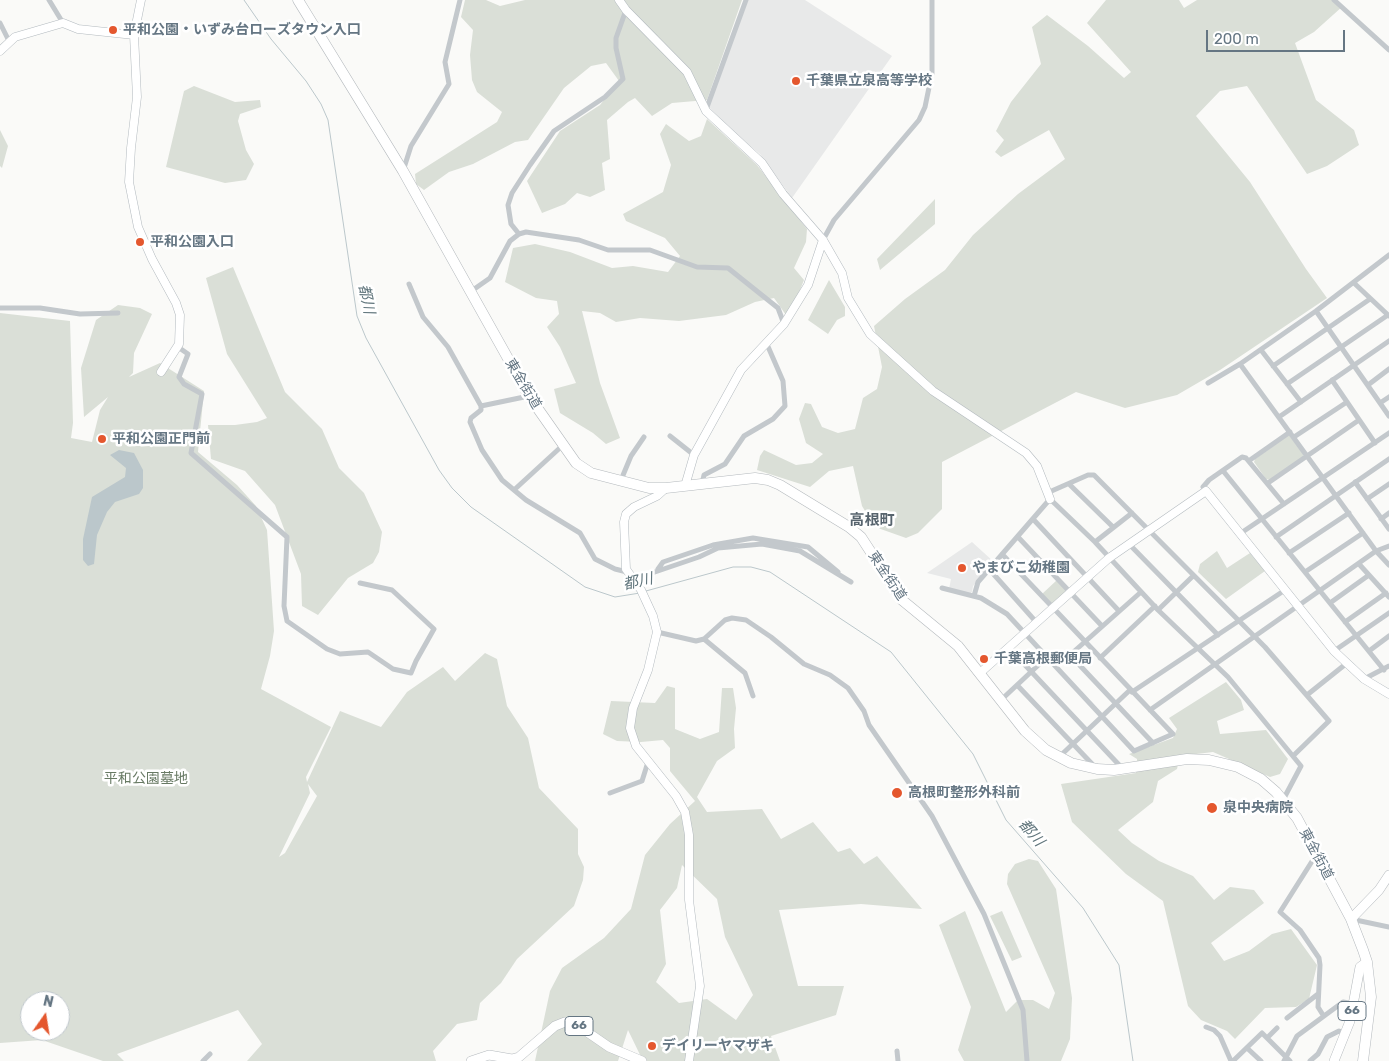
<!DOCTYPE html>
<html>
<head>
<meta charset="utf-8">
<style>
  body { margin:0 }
  #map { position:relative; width:1389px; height:1061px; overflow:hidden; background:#fafaf8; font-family:Rubik,sans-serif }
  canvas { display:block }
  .north { position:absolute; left:20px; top:991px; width:50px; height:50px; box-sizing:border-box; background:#fff; border:1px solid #c1c8cd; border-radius:50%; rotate:13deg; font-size:14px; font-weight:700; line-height:20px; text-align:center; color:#657683 }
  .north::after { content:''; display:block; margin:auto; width:18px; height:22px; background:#e4572e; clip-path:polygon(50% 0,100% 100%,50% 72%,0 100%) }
  .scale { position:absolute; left:1206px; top:30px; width:139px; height:22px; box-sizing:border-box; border:2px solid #657683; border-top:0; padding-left:6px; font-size:15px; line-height:18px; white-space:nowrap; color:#657683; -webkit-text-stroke:4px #fff; paint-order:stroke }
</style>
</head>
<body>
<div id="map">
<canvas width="1389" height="1061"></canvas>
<div class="north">N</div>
<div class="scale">200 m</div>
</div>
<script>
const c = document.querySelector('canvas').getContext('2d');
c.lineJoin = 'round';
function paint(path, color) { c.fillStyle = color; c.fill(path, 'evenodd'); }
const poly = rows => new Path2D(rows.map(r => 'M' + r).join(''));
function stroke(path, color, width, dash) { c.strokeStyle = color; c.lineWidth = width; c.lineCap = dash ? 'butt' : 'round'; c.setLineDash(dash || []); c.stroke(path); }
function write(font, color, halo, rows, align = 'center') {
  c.font = font + ' Rubik,"Noto Sans JP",sans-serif'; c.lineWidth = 5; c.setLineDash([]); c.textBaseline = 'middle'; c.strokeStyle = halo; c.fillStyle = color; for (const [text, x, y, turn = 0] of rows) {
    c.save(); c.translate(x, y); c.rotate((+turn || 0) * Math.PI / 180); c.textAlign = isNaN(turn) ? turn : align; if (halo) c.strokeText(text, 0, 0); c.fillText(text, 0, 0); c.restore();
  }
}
const built = poly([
  [747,0,805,0,892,56,792,198,760,154,730,129,709,107],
  [972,542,994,562,973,586,972,592,969,594,949,589,951,579,927,573]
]);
const green = poly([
  [465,0,486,0,500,6,525,0,742,0,707,100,672,103,652,116,635,98,628,102,607,120,610,159,602,163,605,190,590,197,577,193,565,204,542,213,527,181,560,131,600,105,619,81,606,63,591,66,564,88,528,140,515,142,473,164,449,172,424,190,416,184,415,174,497,122,502,112,477,92,472,80,470,55,473,30,461,17],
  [1106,0,1179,0,1184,8,1197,0,1334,0,1343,6,1314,32,1295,43,1316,100,1354,130,1359,145,1327,166,1307,174,1247,86,1220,91,1196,116,1250,182,1306,269,1327,298,1220,370,1177,395,1125,408,1076,392,942,462,942,509,918,533,906,538,875,527,862,506,853,466,829,471,810,487,757,470,760,456,764,450,796,465,812,463,823,454,806,443,799,419,805,403,811,404,822,427,838,433,855,429,863,398,877,389,882,367,874,326,905,299,945,270,973,235,1018,194,1065,159,1049,130,1001,157,995,152,1004,140,996,131,1011,102,1041,64,1032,27,1047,15,1088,46,1124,78,1131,72,1087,23],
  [194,86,235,102,260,100,261,107,240,114,238,121,246,150,254,164,246,180,225,183,166,167,184,91],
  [707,119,757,165,807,229,806,242,794,268,804,280,791,312,786,315,774,298,755,302,726,315,679,321,640,318,616,322,600,313,582,311,600,383,620,438,606,444,593,433,560,413,554,389,576,383,560,347,547,327,559,314,557,301,536,298,505,282,513,248,535,244,570,252,612,268,633,266,668,272,680,256,665,238,626,221,623,214,663,192,671,165,660,134,666,124,689,141,701,136],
  [0,130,8,146,2,168,0,166],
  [935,199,935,224,880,270,877,259],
  [233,267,285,392,322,429,339,468,364,493,382,532,379,552,373,563,348,578,318,615,302,606,301,574,275,505,245,471,211,459,208,425,235,425,257,422,267,418,227,354,206,278],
  [829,280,845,307,845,316,837,320,828,334,808,320],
  [118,305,140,308,152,314,134,353,133,373,129,377,160,363,204,391,198,452,237,485,256,506,267,530,274,631,270,656,261,689,331,727,306,777,307,782,340,711,381,727,407,692,443,667,455,681,485,653,497,659,507,706,528,738,539,788,578,829,578,854,584,867,583,880,574,906,517,959,501,983,480,1003,477,1020,457,1024,433,1051,436,1061,247,1061,262,1044,238,1010,117,1054,124,1061,103,1061,42,1040,0,1043,0,313,70,321,73,423,71,438,92,442,100,410,108,397,84,417,81,368,96,320],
  [308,784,317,796,285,853,279,857,310,793],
  [30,1001,60,1001,60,1031,30,1031],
  [1289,435,1303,454,1303,458,1270,480,1266,479,1254,462,1255,459],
  [1217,551,1227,568,1250,553,1265,571,1226,599,1198,572,1200,564],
  [1057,580,1069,593,1054,606,1042,594],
  [1226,682,1241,700,1244,710,1217,721,1220,734,1266,730,1288,759,1280,774,1270,777,1213,752,1180,756,1177,769,1158,781,1153,802,1118,830,1132,843,1159,861,1193,876,1214,900,1230,887,1254,890,1264,903,1211,943,1224,961,1249,951,1272,934,1291,929,1317,965,1309,999,1296,1007,1265,1008,1235,1039,1227,1031,1201,1020,1188,1006,1163,901,1126,874,1072,822,1061,784,1136,773,1137,759,1129,754,1173,738,1177,729,1169,718],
  [667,686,675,688,675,729,700,739,719,732,722,688,733,688,736,708,734,729,735,748,717,761,697,797,707,812,762,809,781,839,813,822,838,852,850,848,864,864,877,856,922,909,861,904,779,910,798,986,844,986,836,1015,771,1036,780,1061,643,1061,628,1030,618,1061,535,1061,550,991,562,968,604,938,631,909,645,855,670,824,695,801,670,771,670,748,663,740,641,742,617,741,603,734,611,701,655,703],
  [682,865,717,899,725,937,753,995,736,1020,707,999,679,1003,656,982,666,964,660,910,677,888],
  [1029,859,1038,861,1056,889,1072,998,1070,1039,1061,1061,964,1061,958,1050,971,1007,939,925,965,911,1006,1012,1018,1000,1033,1000,1049,1009,1055,993,1007,884,1008,874,1015,864],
  [1002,911,1022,957,1012,961,990,916]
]);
const water = poly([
  [119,450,134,453,143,470,143,488,139,494,115,502,107,512,97,535,94,564,88,566,83,560,83,539,92,497,125,477,126,468,110,455]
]);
const stream = poly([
  [244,0,271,39,306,81,321,104,328,120,357,316,366,338,439,470,452,488,471,507,585,587,615,597,640,593],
  [646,591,733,567,751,567,770,572,891,652,973,754,1006,820,1083,908,1119,965,1133,1061]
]);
const street = poly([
  [49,0,63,23],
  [1334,0,1389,50],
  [0,23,9,41],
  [706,110,746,0],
  [403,171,411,146,449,84,445,62,460,0],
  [519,234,511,224,508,205,512,193,530,165,554,131,605,97,623,79,616,48,616,38,626,10],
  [823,240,834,220,919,120,925,107,932,73,932,0],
  [1354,283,1389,316],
  [409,284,423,317,448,347,481,406,481,410,471,418,470,422,482,450,502,480,526,500,580,533,595,559,615,569,627,572],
  [470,292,490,278,510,241,519,234,526,232,579,240,608,250,650,250,697,267,728,268,778,308,784,324],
  [0,308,40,308,80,314,118,313],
  [1316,311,1389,416],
  [178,347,188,354,179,377,184,384,202,394,191,453,287,537,284,606,287,621,327,649,340,654,368,652,393,669,411,673,416,661,434,629,392,590,360,583],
  [1261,350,1301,402],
  [1240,364,1376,551,1389,565],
  [1273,366,1370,299],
  [1332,380,1375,443],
  [1208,383,1240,364,1316,311,1389,255],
  [1287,384,1388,315],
  [1368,385,1389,369],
  [1380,403,1389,397],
  [481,406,529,396],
  [1279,417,1389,341],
  [670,436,694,455],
  [1294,437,1347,402],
  [1250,460,1290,432],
  [1224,472,1384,670],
  [621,480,631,456,644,437],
  [1355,482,1389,529],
  [1268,483,1359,420],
  [702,484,704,475,725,464,744,436,773,419,785,406,783,381,766,342],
  [1069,484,1113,527],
  [514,490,562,446],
  [1206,491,1203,487,1209,480,1242,457,1246,458,1284,504],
  [1047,493,1088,475,1094,475,1265,647,1329,721,1293,756],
  [1367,499,1389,484],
  [1033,519,1119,611],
  [1381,519,1389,513],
  [1241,533,1389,433],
  [1018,537,1102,626],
  [1276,537,1389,459],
  [1095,542,1132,513],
  [1129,544,1218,635],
  [1289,553,1349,513],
  [1359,564,1389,597],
  [658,569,663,562,713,545,753,538,808,547,838,572],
  [989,569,1037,623],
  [1305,572,1363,533],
  [630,577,649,574,699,557,718,548,762,544,800,551,851,582],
  [942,588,981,598,1007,614,1134,751,1173,734,1002,554],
  [1141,592,1070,655,1153,743],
  [974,596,978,582,1050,499,1095,542,1158,610,1228,677,1301,766,1283,800],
  [1330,603,1369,575],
  [1158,610,1193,576],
  [1345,622,1386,593],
  [657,632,696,641,704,639,725,620,732,618,746,620,771,637,804,664,830,675,848,688,864,711,869,725,932,816,984,914,1023,1010,1027,1061],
  [704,639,745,673,753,696],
  [1009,648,1122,768],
  [1334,651,1389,613],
  [1369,651,1389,636],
  [1100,658,1155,606],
  [1364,679,1389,666],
  [1017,685,1095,767],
  [1132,692,1285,590],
  [1307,695,1347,663],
  [1001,700,1047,657],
  [1150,710,1376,551,1389,546],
  [1059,757,1130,690],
  [610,793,642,781,648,762],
  [1316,855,1280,912,1300,930,1319,958,1320,965,1318,1007,1323,1015],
  [1351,919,1389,927],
  [1287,1018,1318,994],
  [1206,1027,1214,1030,1220,1036,1231,1061],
  [1267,1038,1277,1028],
  [1247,1048,1261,1061],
  [897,1051,898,1061],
  [203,1061,210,1054],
  [1233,1061,1262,1033,1290,1061],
  [1284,1061,1297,1036,1343,1002,1354,1004],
  [1310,1061,1318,1054,1327,1037,1339,1031,1346,1034]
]);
const secondary = poly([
  [141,0,134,35,137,97,131,148,129,182,138,227,152,259,176,303,180,315,179,344,161,372],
  [619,0,626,10,687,72,706,111,762,163,783,194,823,240,842,273,848,298,870,334,933,391,1026,453,1037,466,1050,499],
  [0,51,15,37,63,23,78,29,134,35],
  [685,486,694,455,741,370,784,324,808,285,823,240],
  [666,488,657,496,634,507,626,514,624,522,626,569,641,590,653,616,657,632,648,670,633,708,630,728,636,746,676,796,685,812,689,835,689,900,700,986,689,1061],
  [980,673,1109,558,1206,491,1334,651,1364,679,1389,694]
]);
const primary = poly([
  [1351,919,1379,890,1389,875],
  [471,1061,489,1055,512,1059,519,1057,555,1026,565,1022,577,1025,609,1047,642,1061],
  [1334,1061,1350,1021,1360,967,1367,962]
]);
const highway = poly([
  [298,0,403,171,529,396,576,463,591,473,649,488,666,488,755,478,768,480,780,485,849,527,861,537,902,600,958,646,1025,731,1046,750,1071,763,1097,769,1114,770,1187,759,1209,760,1238,767,1261,779,1276,792,1297,818,1351,919,1363,950,1367,962,1371,997,1363,1061]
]);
const markers = [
  [113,30,5,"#e4572e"],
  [796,81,5,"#e4572e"],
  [140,242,5,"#e4572e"],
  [102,439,5,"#e4572e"],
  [962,568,5,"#e4572e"],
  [984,659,5,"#e4572e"],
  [897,793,6,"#e4572e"],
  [1212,808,6,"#e4572e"],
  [652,1046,5,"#e4572e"]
];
const shields = [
  [1352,1011,28],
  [579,1026,28]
];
const shieldNames = [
  ["66",1352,1011],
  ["66",579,1026]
];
const poiNames = [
  ["平和公園・いずみ台ローズタウン入口",123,30],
  ["千葉県立泉高等学校",806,81],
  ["平和公園入口",150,242],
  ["平和公園正門前",112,439],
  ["やまびこ幼稚園",972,568],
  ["千葉高根郵便局",994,659],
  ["高根町整形外科前",908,793],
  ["泉中央病院",1223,808],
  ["デイリーヤマザキ",662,1046]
];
const streetNames = [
  ["東金街道",523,384,59],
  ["東金街道",887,576,56],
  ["東金街道",1316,854,62]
];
const parkNames = [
  ["平和公園墓地",146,779]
];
const waterNames = [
  ["都川",366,299,78],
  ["都川",638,582,-13],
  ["都川",1031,833,49]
];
const neighbourhoodNames = [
  ["高根町",872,521]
];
paint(built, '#e8e9e9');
paint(green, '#dadfd7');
paint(water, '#bbc7cb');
stroke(stream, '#bbc7cb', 1);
stroke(secondary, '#b3babf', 9);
stroke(primary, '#b5babe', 10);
stroke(highway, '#b4b9bd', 11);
stroke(street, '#c3c8cc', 5);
stroke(secondary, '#fff', 8);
stroke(primary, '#fff', 9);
stroke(highway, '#fff', 10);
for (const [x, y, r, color] of markers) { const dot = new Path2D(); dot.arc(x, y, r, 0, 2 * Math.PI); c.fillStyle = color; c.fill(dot); stroke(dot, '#fff', 2); }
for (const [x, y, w] of shields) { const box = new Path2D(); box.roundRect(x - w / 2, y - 9.5, w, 19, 4); c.fillStyle = '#fff'; c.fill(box); stroke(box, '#657683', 1); }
write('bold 12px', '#657683', null, shieldNames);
write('bold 14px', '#657683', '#fff', poiNames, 'left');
write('14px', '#657683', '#fff', streetNames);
write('14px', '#687a64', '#fff', parkNames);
write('italic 15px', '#60757c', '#fff', waterNames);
write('bold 15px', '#57646e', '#fff', neighbourhoodNames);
</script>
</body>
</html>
